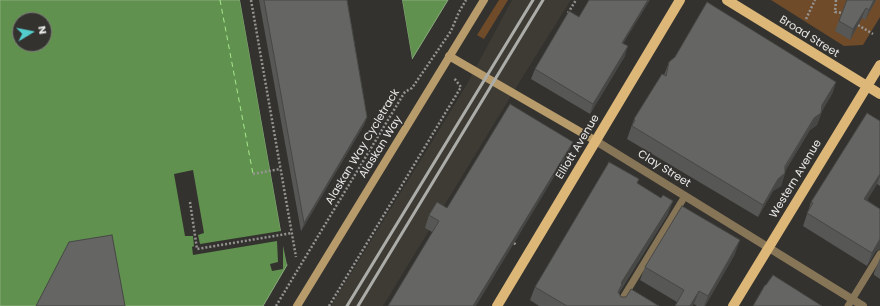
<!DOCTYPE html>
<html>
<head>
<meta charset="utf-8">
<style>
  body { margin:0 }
  #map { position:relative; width:880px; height:306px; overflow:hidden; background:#33322f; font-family:Poppins,sans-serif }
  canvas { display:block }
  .north { position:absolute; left:12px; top:12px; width:40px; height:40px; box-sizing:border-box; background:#33322f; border:1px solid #7c7c79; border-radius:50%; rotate:80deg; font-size:11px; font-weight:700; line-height:16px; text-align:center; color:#eaeae8 }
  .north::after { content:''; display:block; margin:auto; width:14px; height:18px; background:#53cdcb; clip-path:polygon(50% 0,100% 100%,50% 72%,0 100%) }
</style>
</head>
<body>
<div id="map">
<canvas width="880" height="306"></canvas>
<div class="north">N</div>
</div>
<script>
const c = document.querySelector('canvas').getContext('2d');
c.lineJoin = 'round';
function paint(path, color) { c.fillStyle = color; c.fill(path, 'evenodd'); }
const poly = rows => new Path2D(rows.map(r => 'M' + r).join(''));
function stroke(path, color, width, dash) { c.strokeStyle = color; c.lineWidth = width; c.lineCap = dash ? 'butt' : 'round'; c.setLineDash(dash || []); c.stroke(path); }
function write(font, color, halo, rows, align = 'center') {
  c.font = font + ' Poppins,sans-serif'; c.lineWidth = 3.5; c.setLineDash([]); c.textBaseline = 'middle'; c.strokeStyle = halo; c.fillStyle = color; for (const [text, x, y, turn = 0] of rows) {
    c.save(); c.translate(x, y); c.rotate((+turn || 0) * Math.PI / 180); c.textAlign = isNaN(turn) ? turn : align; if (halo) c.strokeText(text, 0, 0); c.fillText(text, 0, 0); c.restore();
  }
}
const built = poly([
  [512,0,571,0,525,73,383,306,331,306,466,86]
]);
const green = poly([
  [499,0,508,0,484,39,477,35],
  [771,0,880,0,880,17,863,45,844,46]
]);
const water = poly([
  [0,0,240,0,287,265,263,306,0,306,0,0],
  [20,20,44,20,44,44,20,44,20,20],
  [402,0,448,0,412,59,402,0]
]);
const pier = poly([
  [240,0,242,0,288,263,287,265,283,246,283,269,272,271,270,264,278,262,277,241,193,255,192,247,194,246,193,236,185,236,174,174,193,170,204,233,198,235,200,244,281,231],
  [400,0,402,0,412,59,411,61]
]);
const ferry = poly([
  [220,0,253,174]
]);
const path = poly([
  [251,0,296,257],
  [836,0,835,12,842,13],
  [568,13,576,0],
  [806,19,815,0],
  [858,25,873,34],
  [253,174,280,169],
  [190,202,197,249,292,233],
  [514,243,516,245],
  [276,306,403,95,405,92,412,88,451,31,459,12,466,0],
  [329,306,461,87,454,78]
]);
const lane = poly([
  [618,306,685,196],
  [848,306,880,254]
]);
const street = poly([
  [596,141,863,306]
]);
const secondary = poly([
  [449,56,596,141],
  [297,306,484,0]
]);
const primary = poly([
  [727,0,880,94],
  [497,306,680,0],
  [733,306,880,65]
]);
const rail = poly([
  [347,306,533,0],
  [358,306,543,0]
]);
const wall = poly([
  [259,0,347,0,367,117,364,125,301,231],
  [847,0,876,0,865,20,862,18,850,40,835,31],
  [624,44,625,56,590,114,531,79,535,69],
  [669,62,836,82,832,94,822,111,817,125,810,130,785,171,785,173,781,186,773,191,758,217,627,139,634,119,664,75],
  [880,121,880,186,877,184,867,200,880,209,880,249,876,251,867,266,803,226,811,202],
  [568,154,432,232,425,228,429,215,447,208],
  [637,183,668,214,619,293,621,297,659,306,539,306,530,300,535,287],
  [735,254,705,306,697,306,694,304,677,302,640,280,645,267],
  [880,258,880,279,874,275,874,273]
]);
const shadedWall = poly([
  [648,0,650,0,618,52,622,43],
  [874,0,876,0,865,20,869,10],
  [866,8,862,18,850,40,853,29],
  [628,46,625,56,590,114,593,104],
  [836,82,832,94,820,114,821,113,817,125,810,130,783,175,785,173,781,186,773,191,758,217,763,205],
  [367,117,364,125,301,231,304,223],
  [573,142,568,154,476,306,473,306],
  [880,174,880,176,877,184,860,212,864,199],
  [673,201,668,214,619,292,613,306,621,283],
  [880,239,880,249,876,251,867,266,872,253],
  [740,240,735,254,705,306,704,306,708,296],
  [699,291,694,304,693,306,690,306]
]);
const building = poly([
  [264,0,347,0,367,117,304,223,264,0],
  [589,0,648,0,622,43,628,46,593,104,535,69,569,11,579,17,589,0],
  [847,0,874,0,869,10,866,8,853,29,839,21,847,0],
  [707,2,836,82,822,105,821,113,814,118,785,166,785,173,778,179,763,205,632,126,635,120,634,119,662,74,666,76,669,62,675,57,707,2],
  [510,104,573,142,473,306,388,306,439,221,429,215,437,202,447,208,510,104],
  [867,113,880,121,880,174,864,199,880,209,880,239,872,253,807,213,813,203,811,202,867,113],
  [609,162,639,179,637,183,661,198,663,195,673,201,621,283,622,284,618,292,621,297,626,297,631,289,659,306,567,306,535,287,609,162],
  [682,206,740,240,708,296,699,291,690,306,675,306,684,290,645,267,682,206],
  [112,235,125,306,36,306,69,242,112,235],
  [773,275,822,306,753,306,765,285,766,285,773,275]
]);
const streetNames = [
  ["Broad Street",809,37,32],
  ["Alaskan Way Cycletrack",363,147,-59],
  ["Alaskan Way",381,147,-58],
  ["Elliott Avenue",578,147,-59],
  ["Clay Street",664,169,32],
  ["Western Avenue",796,179,-59]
];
paint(built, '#3d3b33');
paint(green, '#6f4b29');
paint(water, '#61914f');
stroke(water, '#8aac7d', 1);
paint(pier, '#33322f');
stroke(ferry, '#a5e78c', 1, [5, 4]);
stroke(path, '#959492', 2.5, [2, 2]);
stroke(lane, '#877557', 7);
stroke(street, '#877557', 8);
stroke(secondary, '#b79b6a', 8);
stroke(primary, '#dcb777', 10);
stroke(rail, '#acaca9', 3);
paint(wall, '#575855');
paint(shadedWall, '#474745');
paint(building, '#656663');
stroke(building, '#474745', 1);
write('11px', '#eaeae8', '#33322f', streetNames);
</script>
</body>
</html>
